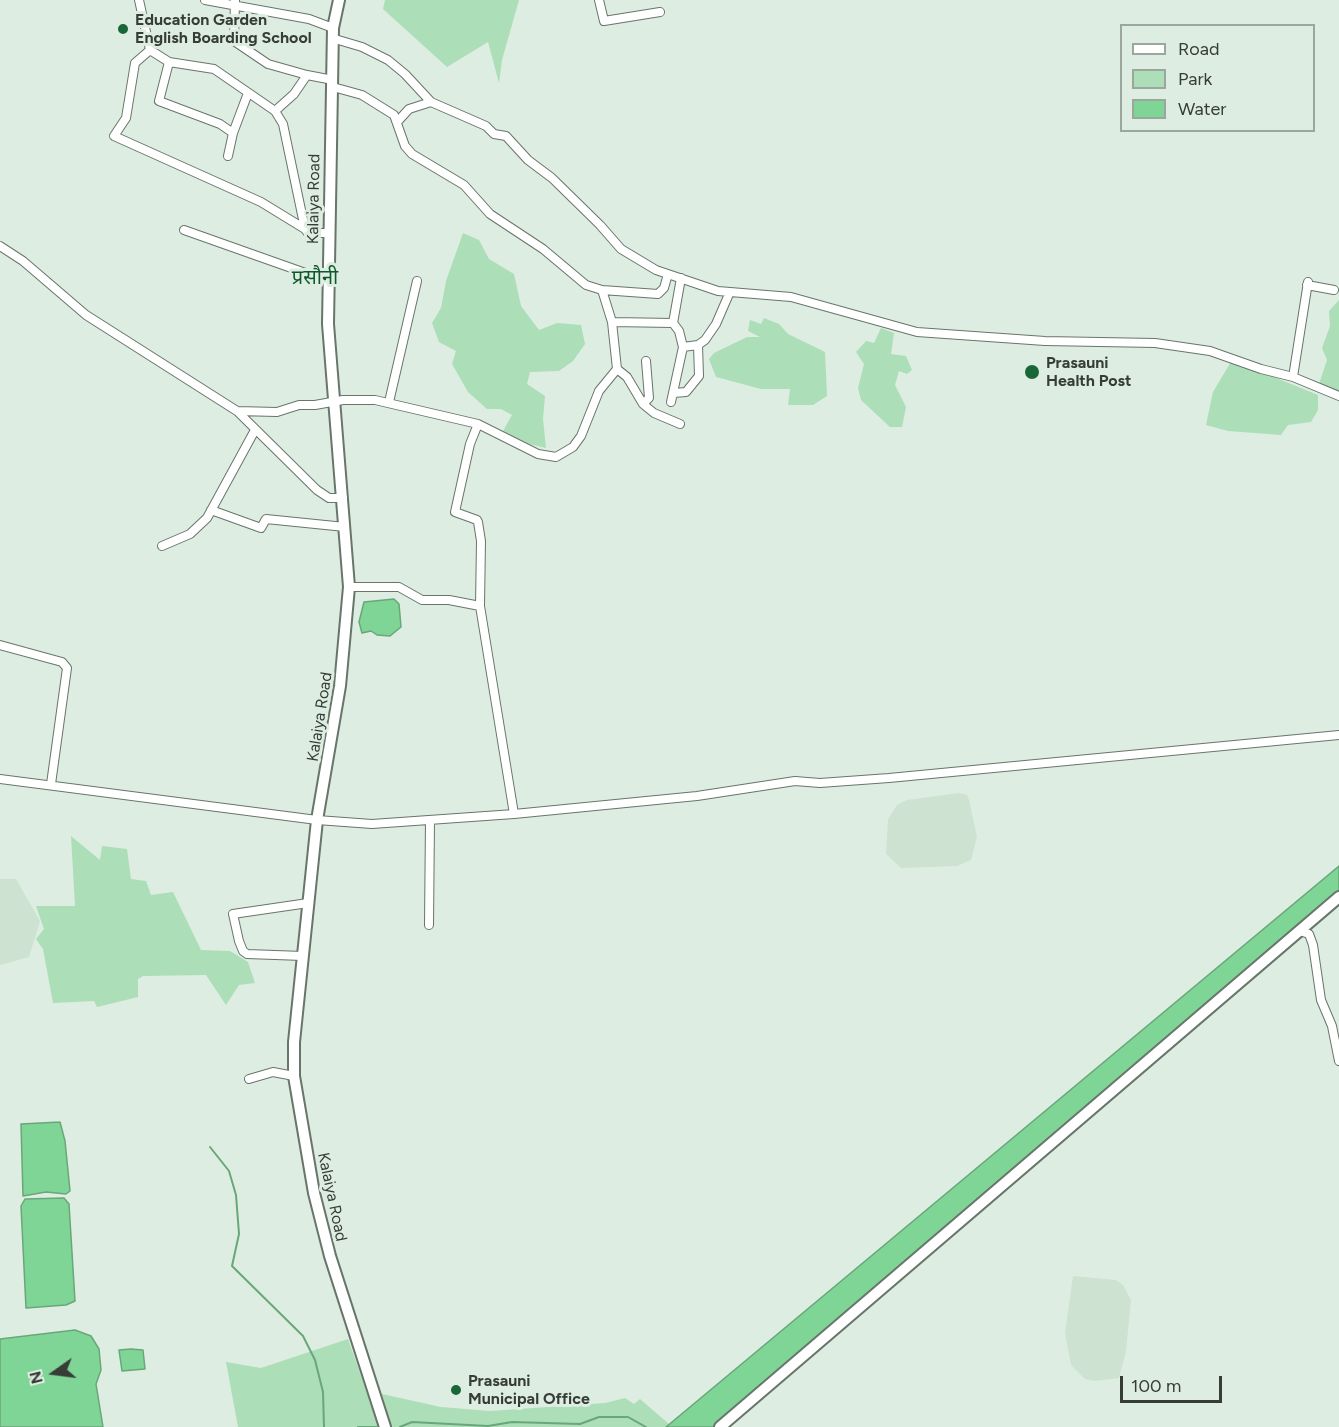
<!DOCTYPE html>
<html>
<head>
<meta charset="utf-8">
<style>
  body { margin:0 }
  #map { position:relative; width:1339px; height:1427px; overflow:hidden; background:#deede1; font-family:Figtree,sans-serif }
  canvas { display:block }
  .legend { position:absolute; left:1120px; top:24px; width:195px; height:108px; box-sizing:border-box; background:#deede1; border:2px solid #9ba69d; margin:0; padding:8px 10px; list-style:none; font-size:18px; color:#363c37 }
  .legend li { display:flex; align-items:center; gap:12px; height:30px }
  .legend b { width:30px; border:2px solid #9ba69d }
  .north { position:absolute; left:24px; top:1343px; width:60px; height:60px; -webkit-text-stroke:4px #deede1; paint-order:stroke; rotate:256deg; font-size:16px; font-weight:700; line-height:24px; text-align:center; color:#363c37 }
  .north::after { content:''; display:block; margin:auto; width:21px; height:27px; background:#363c37; clip-path:polygon(50% 0,100% 100%,50% 72%,0 100%) }
  .scale { position:absolute; left:1120px; top:1376px; width:102px; height:27px; box-sizing:border-box; border:3px solid #363c37; border-top:0; padding-left:8px; font-size:18px; line-height:21px; white-space:nowrap; color:#363c37; -webkit-text-stroke:4px #deede1; paint-order:stroke }
</style>
</head>
<body>
<div id="map">
<canvas width="1339" height="1427"></canvas>
<ul class="legend">
<li><b style="height:8px;background:#fff"></b>Road</li>
<li><b style="height:16px;background:#acdeb7"></b>Park</li>
<li><b style="height:16px;background:#7fd596"></b>Water</li>
</ul>
<div class="north">N</div>
<div class="scale">100 m</div>
</div>
<script>
const c = document.querySelector('canvas').getContext('2d');
c.lineJoin = 'round';
function paint(path, color) { c.fillStyle = color; c.fill(path, 'evenodd'); }
const poly = rows => new Path2D(rows.map(r => 'M' + r).join(''));
function stroke(path, color, width, dash) { c.strokeStyle = color; c.lineWidth = width; c.lineCap = dash ? 'butt' : 'round'; c.setLineDash(dash || []); c.stroke(path); }
function write(font, color, halo, rows, align = 'center') {
  c.font = font + ' Figtree,"Noto Sans Devanagari",sans-serif'; c.lineWidth = 6; c.setLineDash([]); c.textBaseline = 'middle'; c.strokeStyle = halo; c.fillStyle = color; for (const [text, x, y, turn = 0] of rows) {
    c.save(); c.translate(x, y); c.rotate((+turn || 0) * Math.PI / 180); c.textAlign = isNaN(turn) ? turn : align; if (halo) c.strokeText(text, 0, 0); c.fillText(text, 0, 0); c.restore();
  }
}
const built = poly([
  [959,793,967,795,969,800,977,837,971,860,957,866,901,868,886,854,888,819,897,805,907,800],
  [0,879,16,879,40,921,29,957,0,965],
  [1073,1276,1116,1280,1123,1285,1131,1300,1126,1351,1119,1378,1095,1381,1085,1379,1071,1365,1065,1333]
]);
const green = poly([
  [385,0,519,0,502,60,499,83,488,42,447,67,383,9],
  [463,233,479,240,489,259,514,274,521,306,539,330,557,323,581,325,585,344,573,361,559,371,530,372,527,384,545,396,543,419,546,448,529,444,503,431,512,415,501,409,487,409,468,392,452,364,456,351,439,342,432,323,441,308,446,281],
  [1339,300,1339,392,1319,384,1327,360,1322,348,1330,326,1329,311],
  [764,318,779,324,788,334,825,352,827,396,813,405,788,405,790,389,761,389,716,377,709,359,714,353,747,337,760,337,748,331,750,320,761,324],
  [881,328,894,333,891,354,906,356,912,370,907,374,899,371,895,385,906,407,902,427,890,427,861,400,858,388,864,364,856,352,866,341,874,343],
  [1232,360,1318,395,1318,410,1311,422,1288,425,1281,435,1228,431,1206,425,1213,392],
  [71,836,100,860,102,846,127,849,131,879,146,881,151,895,173,892,201,950,230,951,248,962,255,983,239,985,226,1005,206,975,143,976,138,979,138,997,97,1007,94,1001,53,1003,43,949,36,939,44,929,36,906,75,906],
  [348,1339,379,1427,238,1427,226,1362,261,1368],
  [382,1394,441,1407,490,1411,605,1403,625,1398,634,1404,640,1399,669,1424,666,1427,391,1427]
]);
const water = poly([
  [394,599,399,604,401,627,390,636,377,635,371,631,362,633,359,622,364,602,394,599],
  [1339,866,1339,894,1304,919,714,1427,666,1427,1339,866],
  [60,1122,65,1141,70,1191,66,1194,46,1192,23,1196,21,1124,60,1122],
  [64,1198,69,1204,75,1301,66,1305,26,1308,21,1206,25,1199,64,1198],
  [75,1330,91,1336,99,1349,101,1370,96,1384,103,1427,0,1427,0,1339,75,1330],
  [131,1349,143,1350,145,1369,122,1371,119,1350,131,1349]
]);
const stream = poly([
  [210,1147,229,1171,236,1195,239,1234,232,1266,303,1336,315,1360,323,1392,324,1427],
  [358,1427,377,1427],
  [400,1427,412,1422,488,1426,512,1422,580,1424,599,1417,628,1417,646,1427]
]);
const minor = poly([
  [139,0,150,50,169,62,214,69,275,111,283,124,305,229,308,233,328,233],
  [205,0,309,19,333,28],
  [235,0,234,41,268,64,307,75],
  [599,0,604,21,660,12],
  [335,39,362,47,388,60,405,74,431,102,486,126,494,134,506,136,528,160,552,178,600,225,621,249,656,270,718,291,791,297,917,332,1045,341,1155,343,1210,351,1261,369,1293,377,1339,396],
  [150,50,135,63,126,118,114,136,261,202,305,229],
  [169,62,159,101,220,124,233,133],
  [333,87,362,95,394,115,405,146,412,154,464,185,490,214,543,249,586,285,602,290,658,294,664,288,668,274],
  [275,111,294,94,307,75,333,80],
  [398,121,409,109,431,102],
  [228,156,233,133,248,93],
  [184,230,328,281],
  [0,246,23,261,86,315,237,411,317,490,329,498,343,498],
  [1307,285,1334,290],
  [612,322,673,323,679,331,683,347],
  [673,323,681,278],
  [617,369,627,377,643,404,654,413,680,424],
  [1293,377,1308,282],
  [674,393,686,392,699,376,698,345],
  [389,402,417,281],
  [671,402,683,347,698,345,705,340,716,324,729,294],
  [643,404,649,398,646,361],
  [237,411,277,412,299,405,315,405,343,400,375,400,478,424,538,454,556,457,573,447,581,436,599,391,617,369,612,322,602,290],
  [211,510,261,528,266,519,345,527],
  [162,546,190,534,207,518,255,430],
  [349,587,399,587,422,600,449,600,480,606],
  [0,645,62,662,67,668,51,784],
  [0,779,317,820,372,824,514,814,480,606,481,541,478,522,477,520,455,512,470,444,478,424],
  [514,814,697,796,795,781,820,783,889,778,1339,735],
  [429,925,430,820],
  [1300,931,1309,934,1313,945,1321,1000,1332,1026,1339,1061],
  [303,956,247,954,243,951,239,941,233,914,308,903],
  [249,1079,273,1072,294,1076]
]);
const secondary = poly([
  [339,0,333,28,328,324,349,587,340,686,317,820,294,1042,294,1076,314,1193,330,1256,385,1427],
  [720,1427,1339,897]
]);
const markers = [
  [123,29,6,"#196736"],
  [1032,372,8,"#196736"],
  [456,1390,6,"#196736"]
];
const poiNames = [
  ["Education Garden",135,20],
  ["English Boarding School",135,38],
  ["Prasauni",1046,363],
  ["Health Post",1046,381],
  ["Prasauni",468,1381],
  ["Municipal Office",468,1399]
];
const streetNames = [
  ["Kalaiya Road",314,199,-89],
  ["Kalaiya Road",320,717,-81],
  ["Kalaiya Road",332,1197,78]
];
const quarterNames = [
  ["प्रसौनी",315,278]
];
paint(built, '#cde2d1');
paint(green, '#acdeb7');
paint(water, '#7fd596');
stroke(water, '#69a77a', 1.5);
stroke(stream, '#69a77a', 2);
stroke(minor, '#68756b', 10);
stroke(secondary, '#68756b', 14);
stroke(minor, '#fff', 8);
stroke(secondary, '#fff', 10);
for (const [x, y, r, color] of markers) { const dot = new Path2D(); dot.arc(x, y, r, 0, 2 * Math.PI); c.fillStyle = color; c.fill(dot); stroke(dot, '#deede1', 2); }
write('bold 16px', '#363c37', '#deede1', poiNames, 'left');
write('16px', '#363c37', '#deede1', streetNames);
write('20px', '#0f582c', '#deede1', quarterNames);
</script>
</body>
</html>
